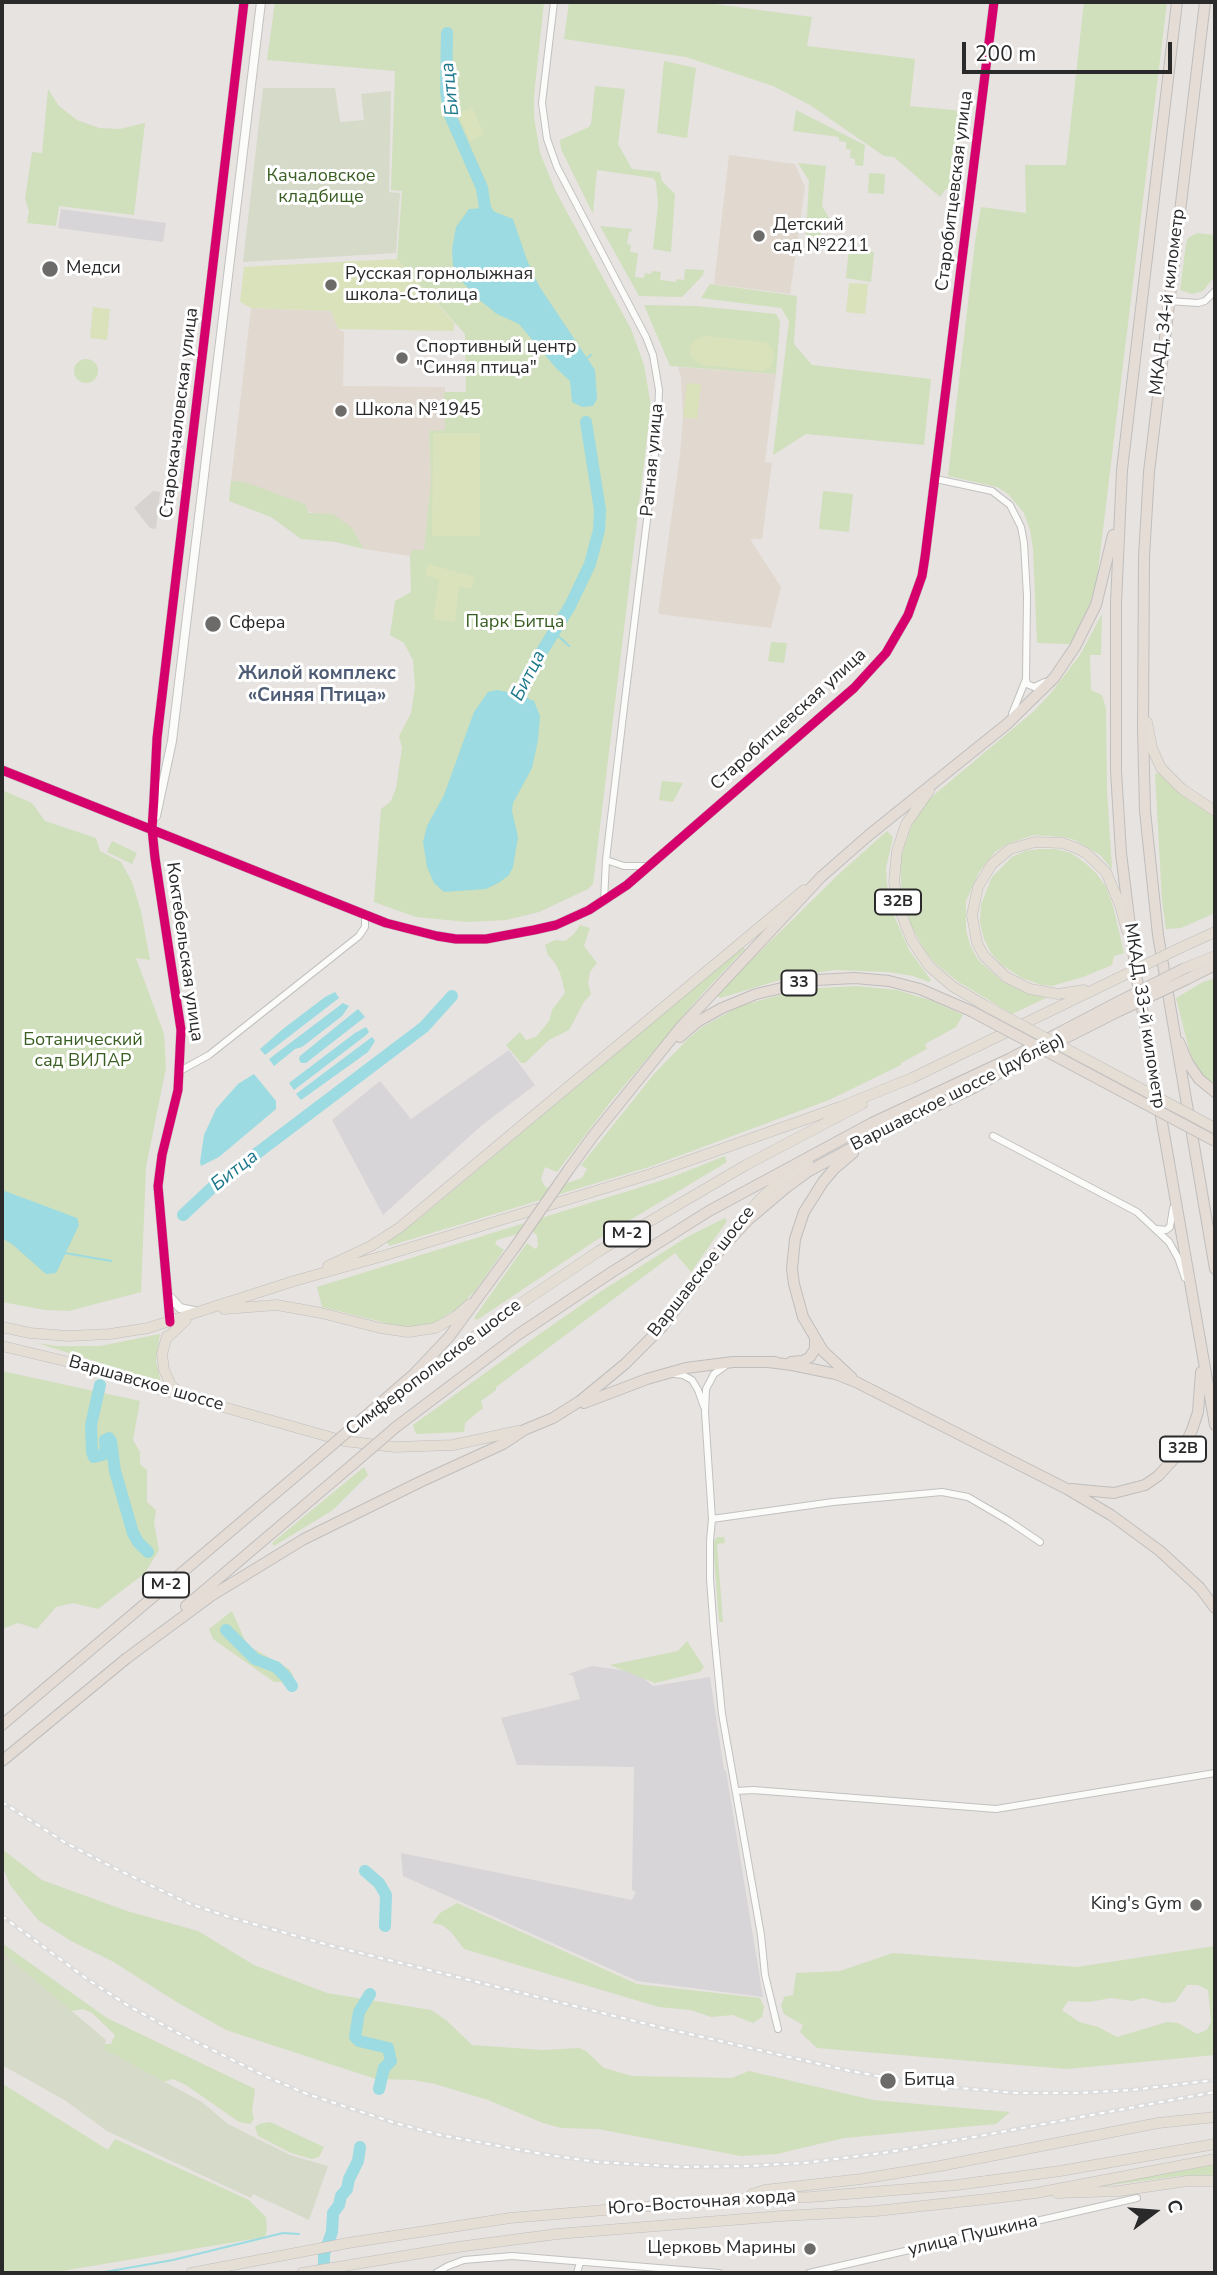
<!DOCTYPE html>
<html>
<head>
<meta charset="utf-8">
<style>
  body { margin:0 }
  #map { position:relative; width:1217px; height:2275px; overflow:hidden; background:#e7e3e0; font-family:"Nunito Sans",sans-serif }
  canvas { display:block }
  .frame { position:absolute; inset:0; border:4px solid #2a2a2a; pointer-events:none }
  .north { position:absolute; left:1119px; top:2177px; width:70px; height:70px; -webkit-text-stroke:5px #fff; paint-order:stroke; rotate:74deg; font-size:19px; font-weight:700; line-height:28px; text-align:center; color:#2a2a2a }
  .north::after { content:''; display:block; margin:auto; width:24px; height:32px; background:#2a2a2a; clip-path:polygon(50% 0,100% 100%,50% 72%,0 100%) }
  .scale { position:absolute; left:962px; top:42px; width:210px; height:32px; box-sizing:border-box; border:4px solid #2a2a2a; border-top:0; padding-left:9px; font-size:21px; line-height:24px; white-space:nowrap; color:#2a2a2a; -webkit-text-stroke:5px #fff; paint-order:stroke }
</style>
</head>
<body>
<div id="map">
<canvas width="1217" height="2275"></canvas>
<div class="frame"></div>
<div class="north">С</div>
<div class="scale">200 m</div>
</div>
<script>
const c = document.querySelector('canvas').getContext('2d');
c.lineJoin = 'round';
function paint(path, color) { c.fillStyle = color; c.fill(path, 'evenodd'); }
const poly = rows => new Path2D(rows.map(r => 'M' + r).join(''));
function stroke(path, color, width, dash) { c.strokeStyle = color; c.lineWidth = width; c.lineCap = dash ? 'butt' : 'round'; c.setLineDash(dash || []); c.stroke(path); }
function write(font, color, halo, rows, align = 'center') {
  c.font = font + ' "Nunito Sans",sans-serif'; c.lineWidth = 6; c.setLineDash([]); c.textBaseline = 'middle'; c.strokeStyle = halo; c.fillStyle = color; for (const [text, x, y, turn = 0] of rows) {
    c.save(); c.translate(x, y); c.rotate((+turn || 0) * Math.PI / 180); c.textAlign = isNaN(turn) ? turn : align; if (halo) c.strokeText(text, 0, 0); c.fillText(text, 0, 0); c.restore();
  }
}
const industrial = poly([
  [61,209,166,223,163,242,58,228],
  [509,1050,535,1085,481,1126,383,1215,332,1120,380,1081,411,1119],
  [592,1666,636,1672,653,1686,710,1677,724,1770,726,1771,763,1997,637,1981,403,1876,401,1853,632,1900,636,1892,632,1890,634,1767,517,1765,501,1718,580,1699,573,1676,568,1674]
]);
const education = poly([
  [729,155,795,164,805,187,790,294,714,284],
  [251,308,331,311,338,329,344,332,343,386,445,387,445,430,429,431,431,480,424,550,412,550,410,556,364,549,352,528,231,481],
  [678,367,776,374,765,462,772,463,762,539,750,539,781,587,771,628,658,614,680,455,683,416,681,377]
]);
const green = poly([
  [275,2,544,2,534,96,534,117,540,153,556,192,631,329,644,365,651,406,593,884,588,889,539,912,506,920,468,922,416,917,374,902,381,809,391,801,396,788,402,748,399,736,411,713,415,687,413,660,404,643,390,635,395,601,411,592,410,556,412,550,424,550,431,480,429,431,445,430,444,392,466,392,465,334,397,259,402,191,391,190,395,71,267,60],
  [569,2,700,2,812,17,807,46,915,59,910,106,963,111,956,187,946,189,940,197,894,157,884,156,810,105,773,86,686,57,564,39],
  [1084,2,1167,2,1097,579,1090,604,1071,644,1037,643,1033,549,1030,530,1024,513,1008,494,997,487,948,476,975,242,981,207,1026,213,1025,165,1066,165],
  [664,61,696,68,687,138,657,133],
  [595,86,625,89,618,144,632,169,660,172,662,181,675,194,671,252,653,249,658,205,656,182,653,178,597,170,593,214,561,149,560,140,589,127,591,124],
  [48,89,59,106,77,120,99,128,120,129,145,123,134,215,59,206,56,226,27,223,29,211,25,199,32,152,42,153],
  [796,110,865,145,863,166,855,165,855,159,850,158,851,150,846,149,846,142,839,141,839,137,793,131],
  [798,163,826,166,822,206,833,225,822,232,819,237,806,235,809,181],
  [869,173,885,174,884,194,868,193],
  [600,226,632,229,631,232,629,232,627,244,631,245,630,252,638,253,635,277,644,278,645,273,651,274,652,271,661,272,660,280,676,282,677,279,684,280,685,269,704,270,703,275,682,297,639,296],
  [1197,233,1215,235,1215,276,1203,291,1192,294,1180,290,1186,244,1188,238],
  [849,248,874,252,871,282,846,278],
  [710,284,797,296,794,344,812,365,931,379,924,445,806,434,773,455,789,321,781,308,701,298],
  [644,305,697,306,776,314,780,321,776,374,670,366],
  '74 371a12 12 0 1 1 24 0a12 12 0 1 1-24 0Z',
  [231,481,244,482,305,504,309,513,333,514,352,528,364,549,336,542,301,539,271,517,229,501],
  [823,491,853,494,849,532,819,529],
  [1102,614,1101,655,1090,655,1091,690,1102,695,1106,709,1107,790,1112,869,1100,855,1075,840,1062,837,1034,835,1007,844,995,852,979,872,966,901,966,930,970,945,978,960,1003,982,1029,994,1046,998,1012,1014,957,981,935,963,925,951,911,925,902,896,900,866,902,853,913,822,922,808,934,795,1033,712,1050,694,1080,655],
  [771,642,787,643,784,663,768,661],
  [1159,773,1180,794,1215,817,1215,913,1181,928,1166,929,1162,900,1155,774],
  [662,781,683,783,673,802,659,800],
  [2,790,32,803,45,821,96,838,100,851,121,862,132,882,141,911,150,960,136,958,164,1034,166,1068,146,1167,141,1292,69,1311,45,1310,2,1302],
  [887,831,893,837,886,868,887,885,895,918,909,950,931,980,929,982,913,976,888,972,835,970,793,976,720,998,717,995,732,979,841,872],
  [112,841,137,853,132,864,107,852],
  [1039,849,1056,849,1071,853,1084,862,1096,873,1106,887,1113,906,1124,953,1114,956,1112,965,1083,977,1052,986,1042,985,1022,978,1003,966,991,953,984,939,980,922,981,904,992,877,1012,857,1025,851],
  [580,925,590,928,584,946,597,963,590,972,588,983,591,994,584,1002,569,1030,549,1040,525,1063,521,1063,506,1045,520,1032,526,1040,536,1037,549,1021,552,1010,565,993,560,973,555,963,548,955,545,945,555,940,565,941,574,934],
  [743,947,745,949,703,993,612,1100,557,1172,545,1167,541,1179,545,1187,553,1188,582,1178,587,1169,581,1165,655,1073,687,1040,702,1027,740,1006,801,989,857,986,897,990,933,1001,963,1015,956,1027,925,1044,927,1049,901,1063,901,1065,829,1100,649,1167,389,1246,387,1241,420,1218],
  [1215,978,1215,1086,1203,1075,1192,1061,1176,998,1203,982],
  [725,1156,727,1162,595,1241,477,1320,474,1318,527,1243,535,1249,538,1246,537,1235,533,1232,528,1231,497,1240,495,1244,504,1250,475,1291,459,1307,435,1323,416,1327,398,1326,322,1307,317,1287,635,1189,672,1177],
  [725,1218,727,1221,691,1272,675,1253,496,1387,496,1390,481,1401,483,1408,465,1423,464,1432,416,1434,413,1425,531,1340,600,1292,687,1237],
  [160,1334,156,1361,161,1382,37,1343,56,1346,100,1346],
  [2,1371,140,1401,133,1440,140,1452,140,1464,147,1470,147,1502,156,1510,154,1523,159,1550,145,1573,98,1609,73,1603,56,1607,37,1629,18,1623,2,1629],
  [364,1467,368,1475,333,1510,274,1546,272,1543],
  [717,1537,724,1537,725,1543,717,1544,723,1622,719,1622,713,1542],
  [232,1611,247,1645,289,1669,293,1675,289,1690,281,1682,274,1682,213,1639,209,1629],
  [687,1641,704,1667,700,1672,655,1683,610,1665,678,1651],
  [2,1849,42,1880,127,1911,198,1931,254,1965,327,1993,431,2010,446,2020,472,2045,543,2050,579,2048,586,2051,604,2068,632,2076,732,2078,749,2071,873,2100,1010,2112,996,2124,844,2138,777,2154,741,2156,598,2129,561,2128,543,2123,488,2100,435,2084,413,2080,376,2079,226,2030,175,2001,112,1961,71,1941,38,1920,10,1885,2,1865],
  [457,1903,637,1984,760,1998,764,2007,762,2017,753,2023,733,2015,711,2017,691,2010,659,2007,464,1949,451,1932,442,1925,432,1923,440,1913],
  [2,1943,107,2018,255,2089,252,2112,254,2119,250,2124,239,2122,186,2085,173,2079,152,2086,103,2059,100,2044,111,2044,115,2035,92,2013,83,2009,2,2023],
  [1215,1946,1215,2055,1067,2069,817,2048,800,2032,803,2025,784,2014,781,2006,784,1997,793,1995,796,1973,840,1971,893,1953,1077,1967],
  [1187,1985,1198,1985,1208,1990,1211,2021,1207,2030,1197,2034,1178,2023,1167,2022,1117,2037,1098,2027,1079,2022,1062,2010,1068,2001,1089,2002,1111,1998,1132,2001,1143,1998,1164,2003,1175,2002],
  [3,2084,108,2150,115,2139,249,2200,266,2217,267,2229,265,2237,50,2273,2,2273],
  [270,2122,324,2147,319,2157,312,2159,291,2153,258,2136,255,2127,259,2124],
  [1215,2165,1215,2175,1179,2176,1104,2186,1105,2184]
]);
const cemetery = poly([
  [263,88,335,88,340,122,364,120,361,94,391,91,389,192,400,193,396,253,243,262],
  [2,1952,106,2040,104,2049,202,2102,228,2124,290,2155,328,2166,309,2220,253,2194,251,2198,107,2131,66,2101,2,2065]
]);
const pitch = poly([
  [472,107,484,134,470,141,458,114],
  [397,259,454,323,454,331,338,329,331,311,251,308,240,302,244,267],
  [849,283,868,284,865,314,846,312],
  [93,307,110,309,107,340,90,338],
  [705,336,766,342,771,347,774,353,772,364,770,368,763,371,701,365,691,357,689,348,694,340],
  [687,383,701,384,697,419,683,417],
  [433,433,480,433,480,536,432,536],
  [428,564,475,577,471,589,459,586,455,622,433,620,439,580,425,575]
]);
const plaza = poly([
  [153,491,160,492,156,529,150,528,134,508]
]);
const water = poly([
  [485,208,513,219,527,260,539,286,595,370,597,399,593,406,582,407,572,402,570,381,556,368,519,324,497,314,477,298,458,277,453,265,452,249,456,227,469,209],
  [497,690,518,694,534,701,540,716,538,740,532,768,513,803,512,811,518,837,513,867,509,875,500,882,486,889,444,892,434,883,427,867,423,842,427,826,444,795,474,712,488,692],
  [335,992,339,998,265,1055,260,1049,283,1029,325,997],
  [343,1003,349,1006,342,1016,302,1047,295,1049,274,1066,269,1059],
  [358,1009,365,1017,306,1063,301,1063,299,1059,300,1056],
  [366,1027,369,1032,365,1036,294,1090,289,1083,355,1033],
  [372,1037,375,1041,368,1052,301,1100,296,1094],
  [254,1074,276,1101,276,1109,219,1157,201,1166,200,1162,204,1135,216,1109,238,1084],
  [2,1190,77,1218,79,1225,56,1273,46,1274,13,1245,2,1238]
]);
const stream = poly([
  [587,358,591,355],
  [554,632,569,646],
  [65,1253,111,1261],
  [99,2273,173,2260,283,2233,299,2234]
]);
const river = poly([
  [447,33,446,91,449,113,482,188,485,208,493,223],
  [513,708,528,674,570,606,590,564,599,530,600,510,586,422],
  [183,1215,215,1185,424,1027,452,996],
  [100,1385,91,1425,92,1452,94,1457,102,1455,106,1450,105,1440,109,1438,111,1441,115,1471,133,1533,138,1542,148,1552],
  [226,1630,255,1659,276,1667,286,1677,292,1686],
  [365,1871,379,1883,386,1895,385,1926],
  [370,1994,359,2012,355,2037,359,2041,388,2048,391,2061,384,2068,379,2089],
  [318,2273,324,2266,324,2254,332,2232,333,2213,339,2205,341,2196,347,2189,349,2179,358,2161,360,2147]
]);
const minor = poly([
  [554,2,542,103,547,139,557,167,646,337,653,355,659,390,657,438,625,699,606,860,604,901],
  [1168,301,1198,303,1205,301,1215,291],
  [936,479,992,491,1010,505,1021,527,1024,543,1027,596,1026,679,1012,714],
  [1026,679,1027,684,1034,687,1045,682],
  [606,860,624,866,648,866],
  [180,1071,209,1055,359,936,365,927,365,914],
  [993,1136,1137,1212,1169,1242,1178,1258,1185,1278],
  [1157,1229,1166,1230,1170,1227,1173,1208],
  [725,1366,714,1374,706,1389,705,1412,712,1519,710,1541,710,1579,714,1632,722,1714,761,1935,765,1975,778,2029],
  [675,1374,683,1375,692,1380,698,1390,704,1407],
  [712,1519,833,1502,942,1492,968,1497,1009,1521,1040,1542],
  [736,1791,753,1790,996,1809,1215,1773],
  [436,2273,448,2266,464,2260,512,2256,719,2273],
  [577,2273,580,2262],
  [809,2273,1137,2198]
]);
const tertiary = poly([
  [2,770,386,923,437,936,456,939,486,939,534,930,556,925,589,910,627,885,854,688,886,653,908,615,922,576,925,557,994,2],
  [156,816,172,741,261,2],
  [171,1298,180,1308,198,1312],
  [170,1322,158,1186,162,1155,178,1090,181,1030,155,858,152,829,154,798,157,738,244,2]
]);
const primary = poly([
  [1147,722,1152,748,1161,768,1182,789,1215,811],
  [929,791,906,824,897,851,894,882,901,913,912,941,929,966,952,986,984,1005],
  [1182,947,1215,932],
  [1185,968,1215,956],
  [1084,990,1058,994,1030,989,1006,977,984,956,977,943,972,915,978,887,992,864,1010,849,1035,842,1062,843,1074,847,1086,853,1106,872,1120,905,1127,931],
  [734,1229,760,1199,778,1183,808,1162],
  [328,1266,371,1246,399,1228,804,890],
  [224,1309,277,1305,321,1313,380,1328,408,1332,435,1328,455,1317,470,1304],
  [2,1327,30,1333,68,1336,110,1334,148,1328,294,1281,383,1256,651,1174,840,1107,912,1078,1114,980],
  [167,1336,162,1354,164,1370,171,1385,181,1394],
  [166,1339,186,1320],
  [2,1346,77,1364,163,1390,344,1441,395,1447,453,1445,518,1431],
  [408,1385,505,1314,599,1251,746,1165,862,1104],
  [1057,2193,1119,2191,1187,2181,1215,2181],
  [752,2194,765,2190,861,2179,940,2166,1158,2123,1215,2117],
  [191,2273,348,2243,510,2218,735,2199,810,2197,957,2185,1060,2171,1215,2144],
  [302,2273,458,2247,557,2234,781,2216,876,2211,987,2199,1036,2193,1215,2159]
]);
const trunk = poly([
  [1177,2,1122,470,1116,603,1116,771,1121,853,1136,974,1215,1425],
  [1205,2,1149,472,1144,557,1143,729,1145,811,1158,935,1215,1269],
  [1187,979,1215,965],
  [680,1037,697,1022,722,1008,756,994,816,980,855,978,889,981,920,989,971,1011],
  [1179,1042,1188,1063,1199,1079,1215,1092],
  [569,1169,593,1136,680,1028,821,877,869,835,1007,724,1054,678,1075,647,1096,605,1113,535],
  [768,1362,792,1365,836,1374,856,1382,1067,1489,1111,1515,1160,1551,1200,1588,1215,1608],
  [791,1362,803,1361,810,1357,815,1349,815,1339],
  [852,1378,823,1351,803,1317,794,1284,792,1269,795,1239,804,1212,823,1182,834,1169,853,1153],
  [584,1403,647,1379,686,1368,733,1362,775,1362],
  [361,1420,414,1374,449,1337,515,1247],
  [396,1427,519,1334,612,1272,709,1211,872,1123,1009,1059,1118,1002],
  [1071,1489,1114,1493,1145,1485,1158,1476,1183,1449,1192,1430,1198,1412,1201,1372],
  [186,1606,352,1465],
  [123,1661,211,1596,304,1539,422,1481,503,1444,524,1430,553,1418,580,1401,625,1364,662,1327,720,1250,748,1220,787,1187,809,1171,874,1136,975,1087,1026,1058,1119,1011],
  [2,1725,317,1458],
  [2,1761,127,1658]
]);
const rail = poly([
  [2,1802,64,1842,112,1867,190,1904,229,1917,332,1946,659,2027,850,2071,928,2085,1015,2093,1077,2093,1132,2090,1215,2080],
  [2,1916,87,1979,127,2005,178,2033,267,2077,307,2094,395,2123,440,2135,548,2155,597,2162,683,2167,747,2166,804,2163,883,2153,969,2138,1215,2092]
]);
const primaryBridge = poly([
  [1114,980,1182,947],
  [984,1005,1215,1128]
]);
const trunkBridge = poly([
  [1118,1002,1185,968],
  [971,1011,1215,1141],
  [1119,1011,1187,979],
  [515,1247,569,1169],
  [317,1458,361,1420],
  [352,1465,396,1427]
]);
const cycleway = poly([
  [2,770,386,923,437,936,456,939,486,939,534,930,556,925,589,910,627,885,854,688,886,653,908,615,922,576,925,557,994,2],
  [170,1322,158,1186,162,1155,178,1090,181,1030,155,858,152,829,154,798,157,738,244,2]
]);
const markers = [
  [759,236,7,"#6c6b6a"],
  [50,269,9,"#6c6b6a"],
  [331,285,7,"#6c6b6a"],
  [402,358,7,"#6c6b6a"],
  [341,411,7,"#6c6b6a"],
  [213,624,9,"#6c6b6a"],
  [1196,1905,7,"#6c6b6a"],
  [888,2081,9,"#6c6b6a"],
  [810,2249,7,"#6c6b6a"]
];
const shields = [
  [898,902,46],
  [799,983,35],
  [627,1234,46],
  [1183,1449,46],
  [166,1585,46]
];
const shieldNames = [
  ["32B",898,902],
  ["33",799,983],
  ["М-2",627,1234],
  ["32B",1183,1449],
  ["М-2",166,1585]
];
const parkNames = [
  ["Качаловское",321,177],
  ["кладбище",321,198],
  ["Парк Битца",515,623],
  ["Ботанический",83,1041],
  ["сад ВИЛАР",83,1062]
];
const streetNames = [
  ["Старобитцевская улица",955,191,-83],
  ["МКАД, 34-й километр",1168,302,-83],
  ["Старокачаловская улица",180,413,-83],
  ["Ратная улица",653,460,-85],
  ["Старобитцевская улица",789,720,-42],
  ["Коктебельская улица",184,952,82],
  ["МКАД, 33-й километр",1144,1016,81],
  ["Варшавское шоссе (дублёр)",958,1093,-27],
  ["Варшавское шоссе",702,1272,-52],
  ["Симферопольское шоссе",434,1368,-37],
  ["Варшавское шоссе",146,1384,16],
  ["Юго-Восточная хорда",702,2203,-4],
  ["улица Пушкина",973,2236,-13]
];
const poiNames = [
  ["Детский",773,226],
  ["сад №2211",773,247],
  ["Медси",66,269],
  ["Русская горнолыжная",345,275],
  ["школа-Столица",345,296],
  ["Спортивный центр",416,348],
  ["\"Синяя птица\"",416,369],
  ["Школа №1945",355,411],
  ["Сфера",229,624],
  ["King's Gym",1182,1905,"right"],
  ["Битца",904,2081],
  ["Церковь Марины",796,2249,"right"]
];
const waterNames = [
  ["Битца",451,89,-96],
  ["Битца",529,676,-63],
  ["Битца",235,1171,-38]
];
const neighbourhoodNames = [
  ["Жилой комплекс",317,674],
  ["«Синяя Птица»",317,696]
];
paint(industrial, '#d7d5d7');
paint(education, '#e1d8cf');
paint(green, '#d0dfbc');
paint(cemetery, '#d6dac9');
paint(pitch, '#dae2bb');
paint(plaza, '#d7d3d0');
paint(water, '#9bdbe1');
stroke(stream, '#9bdbe1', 2);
stroke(river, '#9bdbe1', 12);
stroke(minor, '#c2c1c1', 8);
stroke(tertiary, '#c2c1c1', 10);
stroke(primary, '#bfbebd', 11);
stroke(trunk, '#bfbebd', 12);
stroke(minor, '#fbfbfa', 6);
stroke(tertiary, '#fbfbfa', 8);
stroke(primary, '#e4ded5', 10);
stroke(trunk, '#e5dcd5', 10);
stroke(rail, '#ddddde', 4.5);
stroke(rail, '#fff', 2, [5]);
stroke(primaryBridge, '#bfbebd', 11, []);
stroke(trunkBridge, '#bfbebd', 12, []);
stroke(primaryBridge, '#e4ded5', 10);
stroke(trunkBridge, '#e5dcd5', 10);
stroke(cycleway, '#d6006c', 9);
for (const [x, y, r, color] of markers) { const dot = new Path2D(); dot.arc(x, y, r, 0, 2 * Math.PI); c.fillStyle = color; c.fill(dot); stroke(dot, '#fff', 2.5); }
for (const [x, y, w] of shields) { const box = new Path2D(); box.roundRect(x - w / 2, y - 12.5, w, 25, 5); c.fillStyle = '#fff'; c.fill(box); stroke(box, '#2a2a2a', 2); }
write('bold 16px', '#2a2a2a', null, shieldNames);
write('18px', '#395e22', '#fff', parkNames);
write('18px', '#2a2a2a', '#fff', streetNames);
write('18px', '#2a2a2a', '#fff', poiNames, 'left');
write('italic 19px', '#1c788b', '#fff', waterNames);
write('bold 19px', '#4f5c75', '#fff', neighbourhoodNames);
</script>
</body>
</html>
